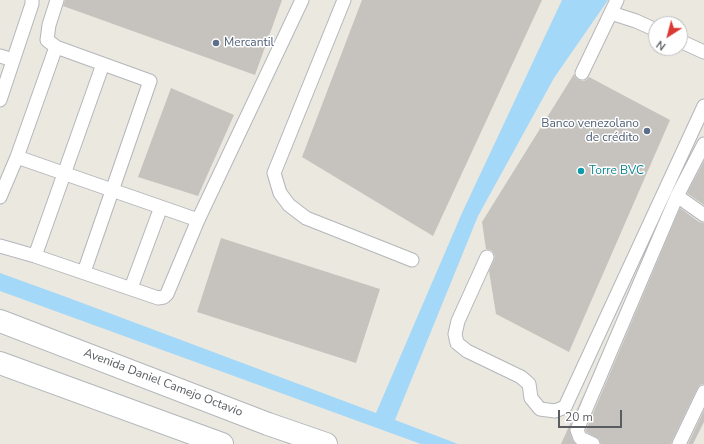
<!DOCTYPE html>
<html>
<head>
<meta charset="utf-8">
<style>
  body { margin:0 }
  #map { position:relative; width:704px; height:444px; overflow:hidden; background:#ebe8e0; font-family:"Nunito Sans",sans-serif }
  canvas { display:block }
  .north { position:absolute; left:648px; top:16px; width:40px; height:40px; box-sizing:border-box; background:#fff; border:1px solid #bdbebf; border-radius:50%; rotate:216deg; font-size:11px; font-weight:700; line-height:16px; text-align:center; color:#595d60 }
  .north::after { content:''; display:block; margin:auto; width:14px; height:18px; background:#dc3935; clip-path:polygon(50% 0,100% 100%,50% 72%,0 100%) }
  .scale { position:absolute; left:558px; top:410px; width:64px; height:18px; box-sizing:border-box; border:2px solid #595d60; border-top:0; padding-left:5px; font-size:12px; line-height:14px; white-space:nowrap; color:#595d60; -webkit-text-stroke:3px #fff; paint-order:stroke }
</style>
</head>
<body>
<div id="map">
<canvas width="704" height="444"></canvas>
<div class="north">N</div>
<div class="scale">20 m</div>
</div>
<script>
const c = document.querySelector('canvas').getContext('2d');
c.lineJoin = 'round';
function paint(path, color) { c.fillStyle = color; c.fill(path, 'evenodd'); }
const poly = rows => new Path2D(rows.map(r => 'M' + r).join(''));
function stroke(path, color, width, dash) { c.strokeStyle = color; c.lineWidth = width; c.lineCap = dash ? 'butt' : 'round'; c.setLineDash(dash || []); c.stroke(path); }
function write(font, color, halo, rows, align = 'center') {
  c.font = font + ' "Nunito Sans",sans-serif'; c.lineWidth = 3; c.setLineDash([]); c.textBaseline = 'middle'; c.strokeStyle = halo; c.fillStyle = color; for (const [text, x, y, turn = 0] of rows) {
    c.save(); c.translate(x, y); c.rotate((+turn || 0) * Math.PI / 180); c.textAlign = isNaN(turn) ? turn : align; if (halo) c.strokeText(text, 0, 0); c.fillText(text, 0, 0); c.restore();
  }
}
const water = poly([
  [562,0,608,0,554,78,478,216,395,420,458,444,421,444,0,291,0,273,69,298,376,413,462,213]
]);
const building = poly([
  [65,0,282,0,255,75,63,6],
  [362,0,542,0,433,236,302,157],
  [574,74,576,78,579,80,583,81,586,80,589,77,670,120,569,352,496,314,489,271,494,260,495,256,493,252,491,250,486,249,482,222],
  [171,88,234,115,198,196,138,177],
  [704,161,704,205,687,193],
  [680,208,699,222,704,223,704,384,700,385,697,389,672,441,671,444,601,444,599,439,586,432,586,430],
  [221,238,380,289,356,363,197,312],
  [586,389,570,427,570,433,573,441,575,444,561,444],
  [704,410,704,422,693,444,688,444]
]);
const lane = poly([
  [57,0,49,25,47,40,56,47,150,81,84,272],
  [344,0,274,173,280,193,289,205,306,218,412,260],
  [611,13,636,21,656,30],
  [680,41,704,52],
  [0,56,13,60],
  [582,73,617,0],
  [0,100,32,4,32,0],
  [17,157,198,220],
  [677,196,704,215],
  [0,197,17,157,56,47],
  [0,246,35,256,158,298,164,297,167,294,198,220,302,0],
  [35,256,103,64],
  [487,257,458,321,455,334,457,343,467,351,521,377,529,384,531,398,540,409,555,411,565,407,704,106],
  [131,288,161,207],
  [593,444,580,438,577,430,677,196,704,144],
  [679,444,704,392]
]);
const secondary = poly([
  [0,321,268,424,326,444],
  [0,363,222,444]
]);
const markers = [
  [216,43,4,"#5c6f8a"],
  [647,131,4,"#5c6f8a"],
  [581,171,4,"#0f9aa8"]
];
const serviceNames = [
  ["Mercantil",224,43],
  ["Banco venezolano",639,124,"right"],
  ["de crédito",639,138,"right"]
];
const cultureNames = [
  ["Torre BVC",589,171]
];
const streetNames = [
  ["Avenida Daniel Camejo Octavio",163,383,21]
];
paint(water, '#a3d8f8');
paint(building, '#c6c3be');
stroke(lane, '#b3b6ba', 15);
stroke(secondary, '#b2b6ba', 24);
stroke(lane, '#fff', 13);
stroke(secondary, '#fff', 22);
for (const [x, y, r, color] of markers) { const dot = new Path2D(); dot.arc(x, y, r, 0, 2 * Math.PI); c.fillStyle = color; c.fill(dot); stroke(dot, '#fff', 1.5); }
write('12px', '#4e5e75', '#fff', serviceNames, 'left');
write('12px', '#0d838f', '#fff', cultureNames, 'left');
write('12px', '#595d60', '#fff', streetNames);
</script>
</body>
</html>
